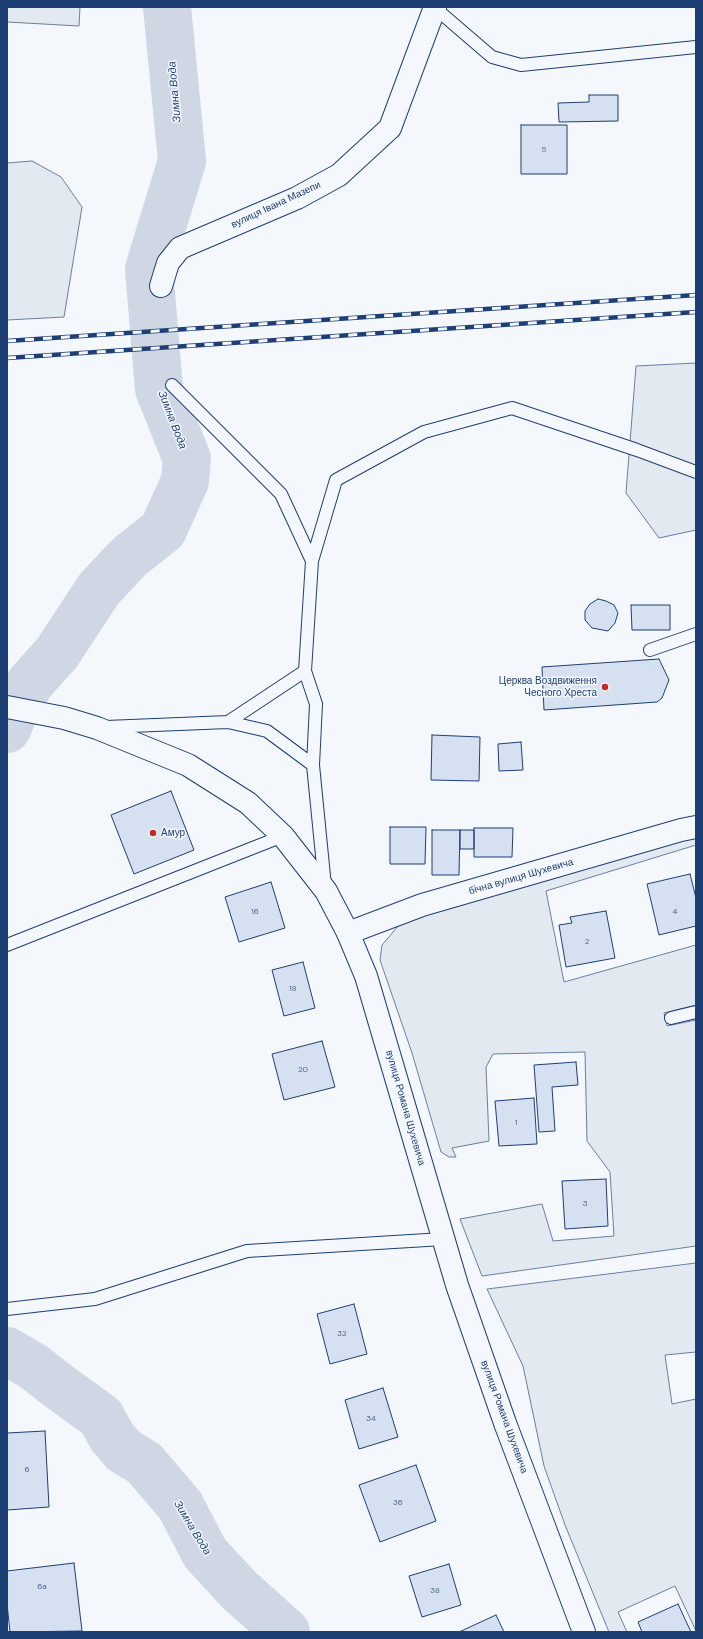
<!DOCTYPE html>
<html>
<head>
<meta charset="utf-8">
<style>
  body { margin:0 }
  #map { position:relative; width:703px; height:1639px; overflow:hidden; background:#f4f7fb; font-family:"DM Sans",sans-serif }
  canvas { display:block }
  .frame { position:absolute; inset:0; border:8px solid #1d3f73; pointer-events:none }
</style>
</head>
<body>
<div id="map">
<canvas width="703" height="1639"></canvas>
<div class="frame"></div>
</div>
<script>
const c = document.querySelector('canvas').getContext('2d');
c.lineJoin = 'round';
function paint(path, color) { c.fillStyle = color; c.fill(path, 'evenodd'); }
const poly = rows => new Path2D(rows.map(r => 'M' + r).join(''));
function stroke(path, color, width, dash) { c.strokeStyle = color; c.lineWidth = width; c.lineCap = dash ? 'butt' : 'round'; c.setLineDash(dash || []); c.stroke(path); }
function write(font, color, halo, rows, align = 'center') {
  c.font = font + ' "DM Sans",sans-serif'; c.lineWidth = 3; c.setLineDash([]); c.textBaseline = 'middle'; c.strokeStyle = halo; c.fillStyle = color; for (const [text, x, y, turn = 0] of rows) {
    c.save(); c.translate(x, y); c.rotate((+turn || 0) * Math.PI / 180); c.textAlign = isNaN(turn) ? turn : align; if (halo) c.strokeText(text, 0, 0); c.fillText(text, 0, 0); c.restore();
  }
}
const green = poly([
  [7,7,80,7,79,26,7,22,7,7],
  [32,161,61,177,82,207,64,317,7,320,7,163,32,161],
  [696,363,696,530,659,538,626,493,636,366,696,363],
  [696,835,696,845,546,891,564,982,696,945,696,1005,664,1013,667,1026,696,1020,696,1246,482,1276,460,1219,542,1204,553,1241,614,1236,610,1172,587,1141,585,1052,493,1054,486,1067,489,1141,452,1148,456,1157,449,1157,441,1152,412,1053,380,960,382,945,399,925,427,912,696,835],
  [696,1263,696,1352,665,1355,672,1404,696,1399,696,1631,675,1586,618,1612,627,1632,609,1632,565,1525,544,1466,523,1366,487,1289,696,1263]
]);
const river = poly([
  [7,729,15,710,30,683,57,653,99,589,129,557,163,530,185,481,187,459,159,389,149,269,182,161,167,7],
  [7,1351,34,1367,57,1385,101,1417,112,1437,124,1451,144,1463,180,1505,205,1553,239,1590,286,1632]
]);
const building = poly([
  [589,95,618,95,618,121,559,122,558,103,589,102,589,95],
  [521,125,567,125,567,174,521,174,521,125],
  [598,599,606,601,614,605,618,613,615,623,608,631,592,628,585,620,585,611,590,604,598,599],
  [631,605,670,605,670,630,632,630,631,605],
  [659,659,669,680,662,698,657,702,544,710,542,667,659,659],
  [432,735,480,737,479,781,431,780,432,735],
  [521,742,523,770,499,771,498,744,521,742],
  [171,791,194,850,134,874,111,815,171,791],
  [390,827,426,827,425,864,390,864,390,827],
  [474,828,513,828,512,857,474,857,474,828],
  [432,830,460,830,459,875,432,875,432,830],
  [460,830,474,830,474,849,460,849,460,830],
  [690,874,696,898,696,926,659,935,647,884,690,874],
  [271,882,285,928,239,942,225,897,271,882],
  [606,911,615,958,566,967,559,925,572,923,570,917,606,911],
  [303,962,315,1008,284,1016,272,970,303,962],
  [322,1041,335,1087,284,1100,272,1054,322,1041],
  [576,1062,578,1085,552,1087,555,1131,539,1132,534,1065,576,1062],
  [534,1098,537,1144,499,1146,495,1101,534,1098],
  [606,1179,608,1226,565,1229,562,1181,606,1179],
  [354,1304,367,1354,330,1364,317,1314,354,1304],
  [383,1388,398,1437,359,1449,345,1400,383,1388],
  [45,1431,49,1507,7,1510,7,1433,45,1431],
  [416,1465,436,1521,380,1542,359,1485,416,1465],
  [74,1563,82,1631,10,1632,7,1604,7,1571,74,1563],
  [449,1564,461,1605,422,1617,409,1576,449,1564],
  [678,1604,691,1632,642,1632,638,1622,678,1604],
  [496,1615,504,1632,459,1632,496,1615]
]);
const lane = poly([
  [435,8,492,57,521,65,696,47],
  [172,385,281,494,312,561,305,671,316,704,313,765,325,886],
  [312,561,336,480,424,432,512,408,637,450,696,472],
  [650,650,696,634],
  [228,722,267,731,313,765],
  [106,727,228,722,305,671],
  [7,945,283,836],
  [671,1018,696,1012],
  [7,1309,95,1299,247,1251,443,1239]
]);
const street = poly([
  [161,286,168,263,180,248,297,198,339,175,390,128,435,7],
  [348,933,422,905,681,830,696,827]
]);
const secondary = poly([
  [7,707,64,718,97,728,188,765,248,803,283,836,326,891,348,933,366,976,457,1285,505,1423,584,1632]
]);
const rail = poly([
  [7,341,696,295],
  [7,358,696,312]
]);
const markers = [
  [605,687,4,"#c62828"],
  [153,833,4,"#c62828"]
];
const numberNames = [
  ["5",544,150],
  ["16",255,912],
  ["4",675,912],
  ["2",587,942],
  ["18",293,989],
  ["20",303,1070],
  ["1",516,1123],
  ["3",585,1204],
  ["32",342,1334],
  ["34",371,1419],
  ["6",27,1470],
  ["36",398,1503],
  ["6а",42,1587],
  ["38",435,1591]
];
const streetNames = [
  ["вулиця Івана Мазепи",276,205,-25],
  ["бічна вулиця Шухевича",521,877,-16],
  ["вулиця Романа Шухевича",405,1108,74],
  ["вулиця Романа Шухевича",504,1417,70]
];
const poiNames = [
  ["Церква Воздвиження",597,681],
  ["Чесного Хреста",597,693],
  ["Амур",161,833,"left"]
];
const waterNames = [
  ["Зимна Вода",175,92,-95],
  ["Зимна Вода",172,420,69],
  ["Зимна Вода",192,1528,59]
];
paint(green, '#e3e9f0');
stroke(green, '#687fa3', 1);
stroke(river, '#cfd7e4', 48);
paint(building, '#d5e0f0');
stroke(building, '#1d3f73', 1);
stroke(lane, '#1d3f73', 14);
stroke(street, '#1d3f73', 24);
stroke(secondary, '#1d3f73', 24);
stroke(lane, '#f4f7fb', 12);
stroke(street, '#f4f7fb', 22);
stroke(secondary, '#f4f7fb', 22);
stroke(rail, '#1d3f73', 4.5);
stroke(rail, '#f4f7fb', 3, [9]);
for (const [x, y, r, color] of markers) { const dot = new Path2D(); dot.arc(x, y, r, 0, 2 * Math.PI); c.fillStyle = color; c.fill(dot); stroke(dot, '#f4f7fb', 1.5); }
write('8px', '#4b6792', null, numberNames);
write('10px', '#1d3f73', '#f4f7fb', streetNames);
write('10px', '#1d3f73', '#f4f7fb', poiNames, 'right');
write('italic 11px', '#1d3f73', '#f4f7fb', waterNames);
</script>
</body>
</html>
